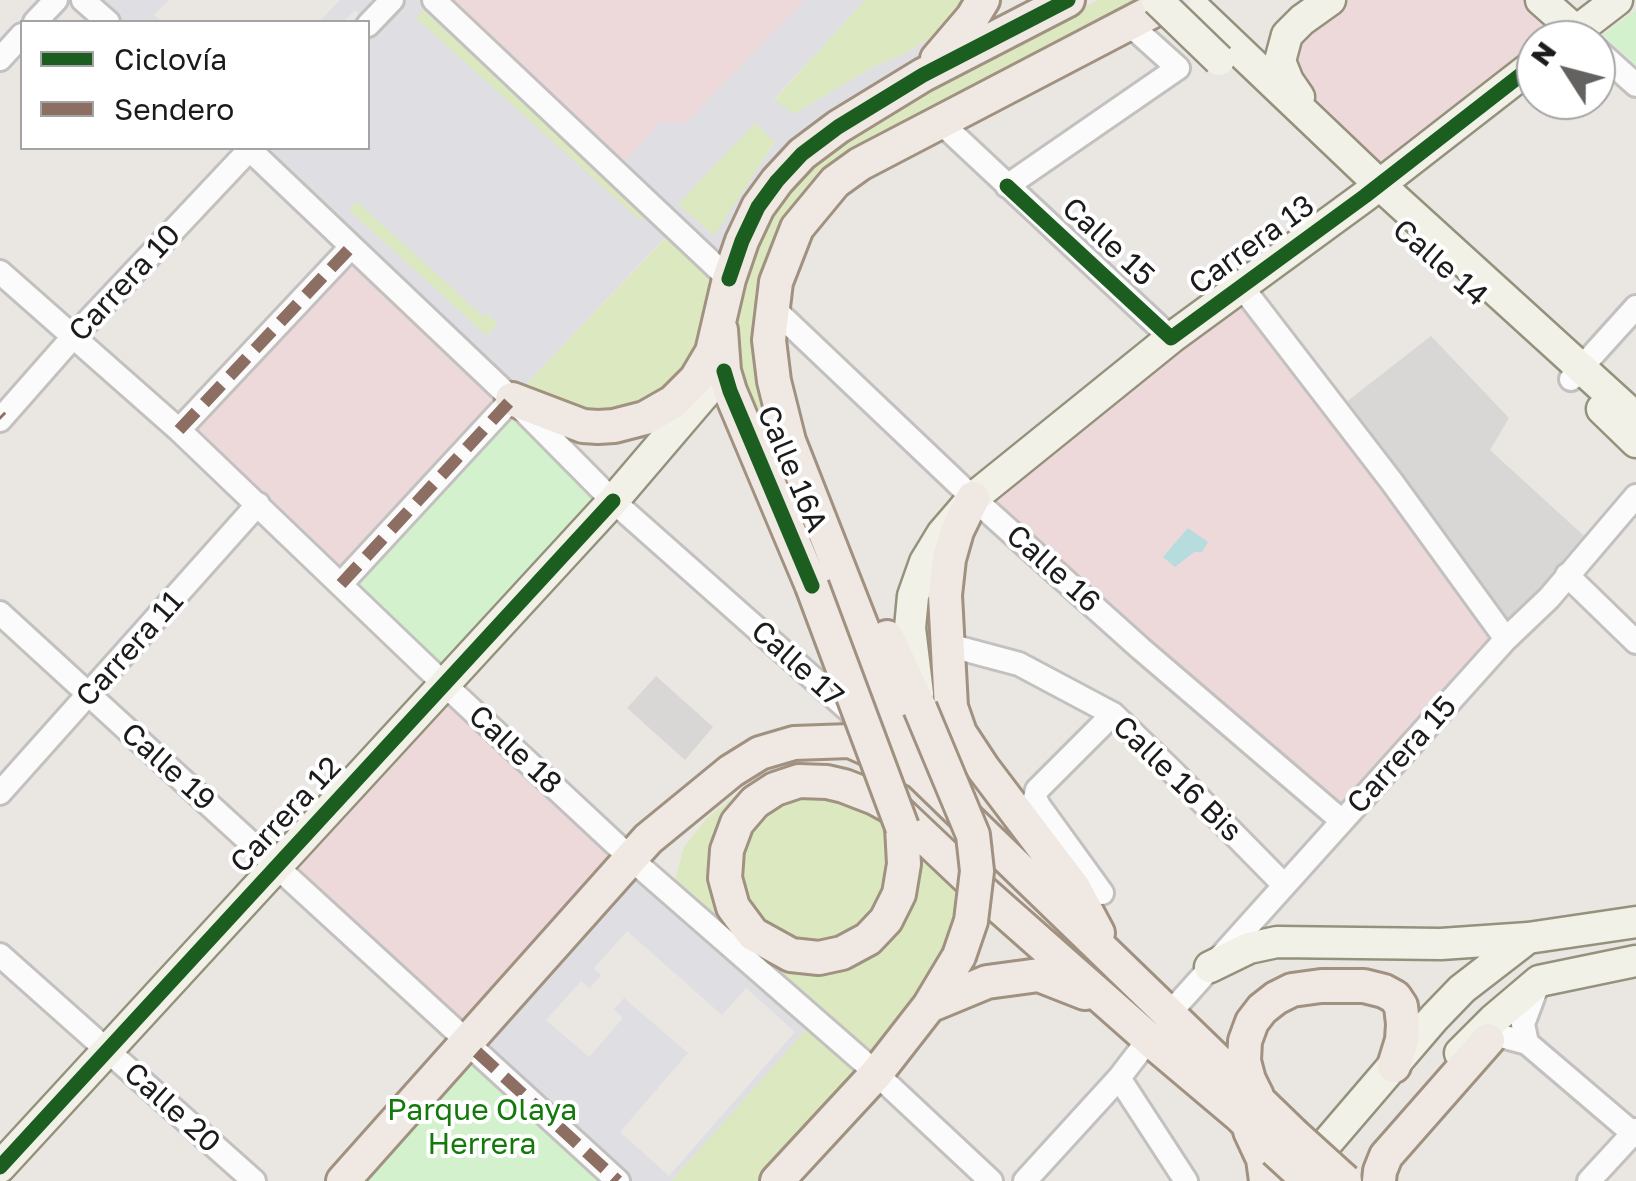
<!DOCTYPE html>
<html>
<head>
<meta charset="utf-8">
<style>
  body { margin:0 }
  #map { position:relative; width:1636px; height:1181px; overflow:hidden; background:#eae7e3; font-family:"Golos Text",sans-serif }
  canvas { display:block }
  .legend { position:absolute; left:20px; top:20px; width:350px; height:130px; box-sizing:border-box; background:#fff; border:2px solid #a4a4a4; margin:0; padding:12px 18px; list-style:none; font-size:30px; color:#1b1b1b }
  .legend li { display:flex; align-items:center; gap:20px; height:50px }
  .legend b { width:50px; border:2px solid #a4a4a4 }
  .north { position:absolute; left:1516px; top:20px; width:100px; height:100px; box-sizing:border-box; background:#fff; border:2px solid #a4a4a4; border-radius:50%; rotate:306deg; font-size:28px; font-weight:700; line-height:40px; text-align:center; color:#1b1b1b }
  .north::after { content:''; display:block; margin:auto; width:35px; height:45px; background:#636261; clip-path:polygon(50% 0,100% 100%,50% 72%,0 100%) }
</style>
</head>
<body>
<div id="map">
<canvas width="1636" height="1181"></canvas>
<ul class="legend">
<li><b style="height:12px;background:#1b5e20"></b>Ciclovía</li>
<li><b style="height:12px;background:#8d6e63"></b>Sendero</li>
</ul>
<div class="north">N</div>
</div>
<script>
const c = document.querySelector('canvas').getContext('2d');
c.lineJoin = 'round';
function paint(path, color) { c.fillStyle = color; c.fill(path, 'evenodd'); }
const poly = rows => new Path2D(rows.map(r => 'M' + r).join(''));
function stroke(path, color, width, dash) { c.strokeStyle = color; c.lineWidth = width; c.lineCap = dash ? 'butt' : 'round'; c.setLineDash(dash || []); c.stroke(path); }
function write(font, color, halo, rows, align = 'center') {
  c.font = font + ' "Golos Text",sans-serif'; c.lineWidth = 8; c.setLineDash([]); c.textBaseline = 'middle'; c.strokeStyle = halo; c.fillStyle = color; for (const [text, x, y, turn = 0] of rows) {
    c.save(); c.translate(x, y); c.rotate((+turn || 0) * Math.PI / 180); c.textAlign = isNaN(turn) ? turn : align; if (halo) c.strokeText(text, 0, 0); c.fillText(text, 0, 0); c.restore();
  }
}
const commercial = poly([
  [434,0,805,0,686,123,615,173],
  [1330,0,1541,0,1565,40,1536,40,1536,63,1380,185,1288,81,1287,35],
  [351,247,512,399,341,584,179,430],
  [1242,287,1506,639,1342,821,973,498],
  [445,685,631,857,468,1042,277,866]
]);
const grass = poly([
  [865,0,974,0,948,27,930,38,906,53,873,67,794,114,774,100],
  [1098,0,1149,0,854,155,776,251,789,441,766,450,741,388,734,346,736,304,753,244,785,188,843,136],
  [422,9,648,214,641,222,415,18],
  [755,123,775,141,715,237,678,204],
  [357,200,484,317,488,314,499,323,487,336,348,209],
  [674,229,729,279,717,337,630,423,512,399],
  [775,774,844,786,975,886,959,956,867,1065,759,1181,671,1181,813,1021,671,893,684,847,707,818,753,781]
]);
const park = poly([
  [1636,10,1636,65,1603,35],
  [512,399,613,501,445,685,341,584],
  [477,1052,618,1181,364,1181]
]);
const parking = poly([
  [1431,336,1509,418,1490,450,1594,545,1506,639,1336,410],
  [656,676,713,727,685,760,627,708]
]);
const plaza = poly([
  [83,0,169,0,154,15,162,22,108,22],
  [340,0,380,0,363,17,355,10,343,22,319,22],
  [392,0,434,0,615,172,660,122,686,123,805,0,865,0,774,99,794,114,873,67,906,53,948,27,972,18,802,154,729,279,673,229,512,399,251,148,368,148,368,25],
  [423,10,647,214,641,221,416,18],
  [755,123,775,142,714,236,678,204],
  [356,201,484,317,488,314,498,323,487,336,349,210],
  [638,865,814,1021,671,1181,618,1181,477,1052],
  [627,931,722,1015,746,988,795,1032,669,1176,620,1132,688,1053,624,998,614,1009,623,1018,589,1057,546,1020,581,981,590,988,601,975,594,968]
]);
const water = poly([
  [1188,528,1208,542,1202,552,1194,552,1175,567,1163,557]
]);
const street = poly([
  [83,0,108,22],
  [434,0,729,279],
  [35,22,56,0],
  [368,25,392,0],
  [1596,49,1636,85],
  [0,59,22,35],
  [939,121,1171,338],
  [248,148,512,399,613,501,860,720],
  [1007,186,1178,68,1128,23],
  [0,272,179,430,443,683,638,865,867,1065,991,1181],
  [1242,287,1392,482,1506,639],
  [772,307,973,498,1140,648,1342,821],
  [1571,379,1636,307],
  [0,420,73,337,251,148],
  [179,430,351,247],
  [1567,575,1636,642],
  [341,584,512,399],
  [0,613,468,1042],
  [948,645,1019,664,1113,714,1174,773,1284,885],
  [0,793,258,504],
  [1102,893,1039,806,1035,798,1037,790,1113,714],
  [0,955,254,1181],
  [1168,1015,1506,639,1549,598,1636,496],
  [1527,1043,1523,1024,1538,984],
  [1477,1045,1501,1036,1527,1043,1636,1136],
  [477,1052,618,1181],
  [1119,1078,1186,1181],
  [1025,1181,1119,1078,1149,1039],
  [1589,1181,1636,1130]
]);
const secondary = poly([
  [1186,0,1380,185,1636,418],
  [1541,0,1576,31],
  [1565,40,1617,0],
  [1299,97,1288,81,1280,61,1287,35,1302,20,1330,0],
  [1602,409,1636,442],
  [918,694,910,628,913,596,925,562,942,534,973,498,1171,338,1365,196,1536,63],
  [1210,967,1249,948,1277,942,1441,944,1528,938,1636,922],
  [1460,1053,1493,1020,1539,981,1636,961],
  [0,1167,613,501,724,371],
  [1302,1172,1434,1018,1462,989,1528,938]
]);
const primary = poly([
  [937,59,972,18,983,0],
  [721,330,724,371,730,391,812,586],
  [512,399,583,426,598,427,614,426,645,418,673,402,696,379,712,352,729,279,742,241,758,207,777,181,802,154,838,127,923,75,1068,0],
  [973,498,957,531,949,559,945,595,951,707,960,733,983,768,1074,888,1098,933],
  [887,637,920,708],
  [919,772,789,441,774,381,769,340,776,282,797,228,835,182,860,164,1174,0],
  [902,827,904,864,899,894,886,920,868,939,842,953,819,958,791,955,753,934,733,907,725,878,727,850,737,823,755,802,775,789,799,781,827,782,844,786,875,798,895,809,985,894,1149,1039,1239,1115,1275,1150],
  [929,1006,987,982,1039,975,1085,993],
  [1257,1096,1249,1080,1244,1061,1245,1041,1252,1022,1262,1009,1276,998,1292,990,1321,986,1364,986,1384,991,1395,997,1401,1006,1403,1024,1402,1040,1394,1066],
  [1250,1131,1263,1159,1266,1181],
  [343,1181,648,839,731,771,760,753,794,743,850,741,919,772,1292,1133],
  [777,1181,876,1074,929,1006,959,956],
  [1379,1181,1380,1171,1386,1156,1488,1040]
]);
const secondaryBridge = poly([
  [1157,0,1219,60]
]);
const primaryBridge = poly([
  [812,586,902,827],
  [920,708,973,835,977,871,971,921,959,956],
  [1292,1133,1345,1181],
  [1275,1150,1309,1181]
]);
const quiet = poly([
  [0,416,2,418],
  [179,430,351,247],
  [341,584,512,399],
  [477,1052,618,1181]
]);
const cycleway = poly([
  [1007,186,1171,338,1365,196,1536,63],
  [729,279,742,241,758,207,777,181,802,154,838,127,923,75,1068,0],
  [724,371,730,391,812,586],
  [0,1167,613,501]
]);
const streetNames = [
  ["Calle 15",1108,242,43],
  ["Carrera 13",1252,245,-36],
  ["Calle 14",1440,263,41],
  ["Carrera 10",125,283,-47],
  ["Calle 16A",792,469,67],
  ["Calle 16",1053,569,42],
  ["Carrera 11",130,649,-48],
  ["Calle 17",797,664,42],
  ["Calle 18",515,750,43],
  ["Carrera 15",1402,755,-48],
  ["Calle 19",168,767,42],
  ["Calle 16 Bis",1177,779,44],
  ["Carrera 12",286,815,-47],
  ["Calle 20",172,1108,42]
];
const parkNames = [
  ["Parque Olaya",482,1110],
  ["Herrera",482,1144]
];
paint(commercial, '#edd9da');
paint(grass, '#dce8c0');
paint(park, '#d3f1cd');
paint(parking, '#d8d7d5');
paint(plaza, '#dedee3');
paint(water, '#b6dcde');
stroke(street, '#c2c1bf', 28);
stroke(secondary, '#94917c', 35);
stroke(primary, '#a09180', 38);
stroke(street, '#fcfbfb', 22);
stroke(secondary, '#f2f1e8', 30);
stroke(primary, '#f0e8e2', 32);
stroke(secondaryBridge, '#94917c', 35, []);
stroke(primaryBridge, '#a09180', 38, []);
stroke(secondaryBridge, '#f2f1e8', 30);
stroke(primaryBridge, '#f0e8e2', 32);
stroke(quiet, '#8d6e63', 12, [25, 12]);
stroke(cycleway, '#1b5e20', 15);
write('30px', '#1b1b1b', '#fff', streetNames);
write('30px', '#12790a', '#fff', parkNames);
</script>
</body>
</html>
